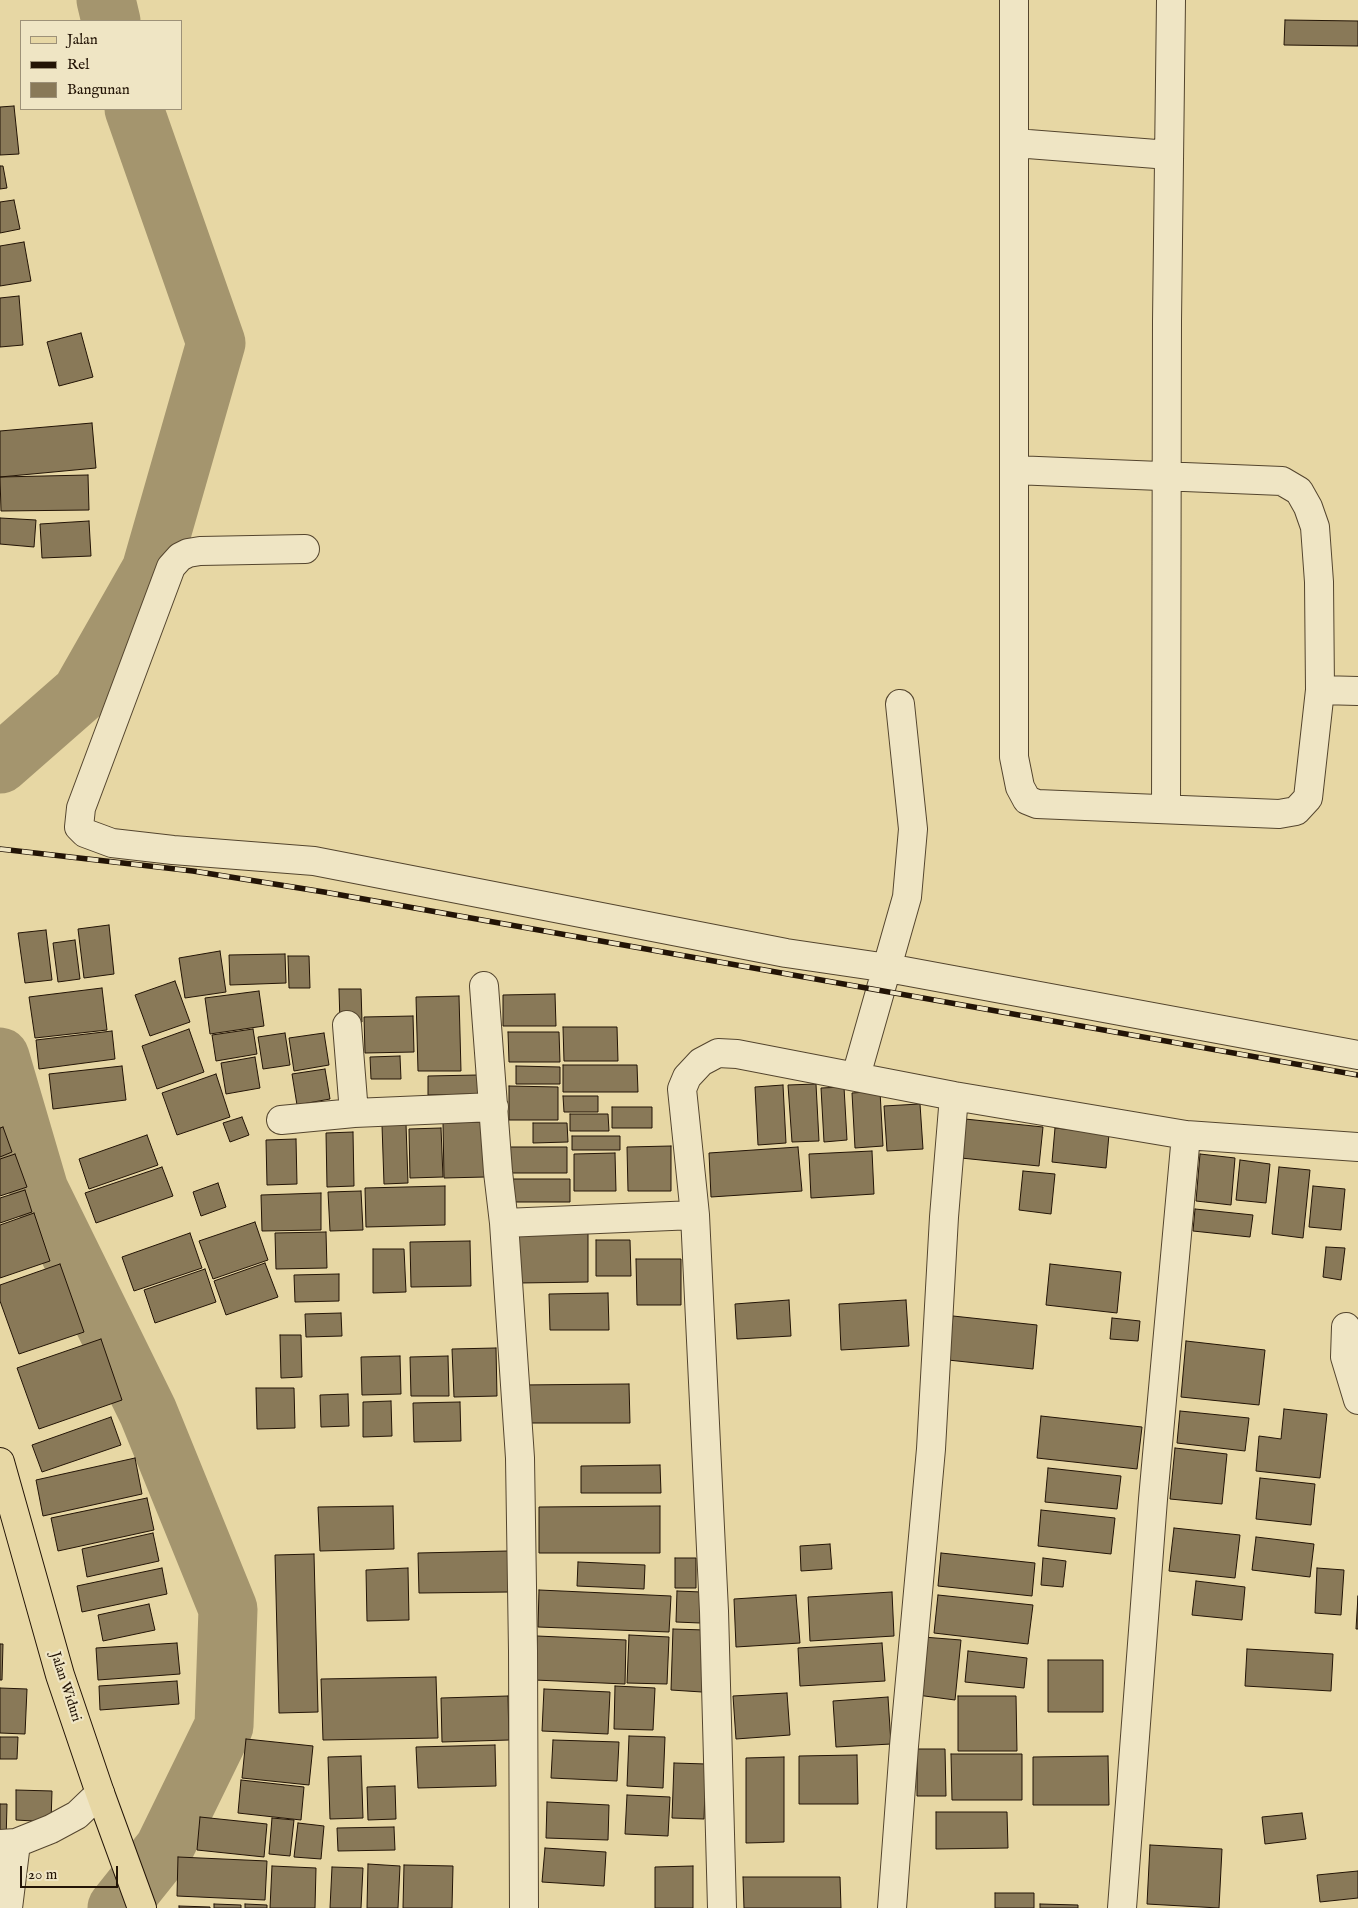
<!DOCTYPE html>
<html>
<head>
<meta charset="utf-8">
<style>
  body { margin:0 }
  #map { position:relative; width:1358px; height:1908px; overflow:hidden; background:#e7d7a4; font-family:"IM FELL English",serif }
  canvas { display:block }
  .legend { position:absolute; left:20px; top:20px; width:162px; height:90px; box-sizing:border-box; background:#efe5c4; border:1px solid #9d9178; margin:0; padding:6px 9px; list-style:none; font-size:15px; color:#231406 }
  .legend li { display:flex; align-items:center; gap:10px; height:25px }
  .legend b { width:25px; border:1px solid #9d9178 }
  .scale { position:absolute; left:20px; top:1866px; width:98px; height:22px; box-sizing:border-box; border:2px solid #231406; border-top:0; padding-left:6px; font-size:15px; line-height:18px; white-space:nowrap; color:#231406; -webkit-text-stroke:4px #efe5c4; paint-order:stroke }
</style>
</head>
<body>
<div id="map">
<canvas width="1358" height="1908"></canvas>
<ul class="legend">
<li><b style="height:6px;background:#e7d7a4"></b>Jalan</li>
<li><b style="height:6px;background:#231406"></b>Rel</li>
<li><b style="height:14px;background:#897958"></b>Bangunan</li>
</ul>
<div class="scale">20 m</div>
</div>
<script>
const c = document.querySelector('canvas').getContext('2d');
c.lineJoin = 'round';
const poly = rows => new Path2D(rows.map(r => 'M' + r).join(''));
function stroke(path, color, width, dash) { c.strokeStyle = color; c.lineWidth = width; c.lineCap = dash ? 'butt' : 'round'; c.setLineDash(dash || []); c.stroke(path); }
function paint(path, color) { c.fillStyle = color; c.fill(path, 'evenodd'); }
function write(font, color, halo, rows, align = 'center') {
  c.font = font + ' "IM FELL English",serif'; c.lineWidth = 4.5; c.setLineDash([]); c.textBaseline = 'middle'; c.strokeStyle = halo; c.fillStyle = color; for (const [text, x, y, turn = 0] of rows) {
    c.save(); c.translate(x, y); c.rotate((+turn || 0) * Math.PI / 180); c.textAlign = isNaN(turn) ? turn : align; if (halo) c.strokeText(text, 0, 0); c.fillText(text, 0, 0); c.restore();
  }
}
const river = poly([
  [106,0,111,21],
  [0,764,81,693,151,570,216,343,134,109],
  [0,1057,39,1190,148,1412,228,1609,224,1726,164,1849,117,1908]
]);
const building = poly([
  [1285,20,1358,21,1358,46,1284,45,1285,20],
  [14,106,19,154,0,155,0,107,14,106],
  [0,166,3,166,7,188,0,189,0,166],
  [14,200,20,229,0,233,0,202,14,200],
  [24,242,31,281,0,286,0,246,24,242],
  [19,296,23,345,0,347,0,298,19,296],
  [81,333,93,377,59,386,47,342,81,333],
  [92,423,96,468,0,477,0,431,92,423],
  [88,475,89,510,1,511,0,477,88,475],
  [0,518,36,520,34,547,0,544,0,518],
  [89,521,91,556,42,558,40,524,89,521],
  [109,925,114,974,84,978,78,929,109,925],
  [46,930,52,980,25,983,18,933,46,930],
  [75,940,80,979,58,982,53,943,75,940],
  [220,951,226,992,185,998,179,958,220,951],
  [285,954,286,983,230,985,229,955,285,954],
  [288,956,309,956,310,988,289,988,288,956],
  [175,981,190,1022,150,1036,135,995,175,981],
  [102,988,107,1030,35,1038,29,997,102,988],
  [339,989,361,989,362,1022,340,1023,339,989],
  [259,991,264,1026,210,1034,205,998,259,991],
  [555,994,556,1026,503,1026,503,995,555,994],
  [459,996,461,1071,418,1071,416,997,459,996],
  [413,1016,414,1052,365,1053,364,1017,413,1016],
  [563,1027,617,1027,618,1061,564,1061,563,1027],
  [189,1029,204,1072,157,1089,142,1046,189,1029],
  [253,1029,257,1054,216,1061,212,1035,253,1029],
  [112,1031,115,1059,39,1069,36,1040,112,1031],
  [508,1032,559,1032,560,1062,509,1062,508,1032],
  [285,1033,290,1065,263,1069,258,1037,285,1033],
  [324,1033,329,1065,294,1071,289,1038,324,1033],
  [400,1056,401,1079,371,1079,370,1057,400,1056],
  [255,1057,260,1088,226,1094,221,1063,255,1057],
  [563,1065,637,1065,638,1092,563,1092,563,1065],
  [122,1066,126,1100,53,1109,49,1074,122,1066],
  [516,1066,560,1067,560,1084,516,1084,516,1066],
  [325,1069,330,1099,297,1105,292,1074,325,1069],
  [216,1074,230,1117,177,1135,162,1093,216,1074],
  [478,1075,479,1094,428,1095,428,1076,478,1075],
  [816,1084,819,1141,792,1142,788,1085,816,1084],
  [783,1085,786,1143,758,1145,755,1087,783,1085],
  [509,1086,558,1087,558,1120,509,1120,509,1086],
  [844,1087,847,1140,824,1142,821,1088,844,1087],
  [880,1091,883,1146,855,1148,852,1093,880,1091],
  [563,1096,598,1096,598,1112,564,1112,563,1096],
  [920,1104,923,1149,887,1151,884,1106,920,1104],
  [612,1107,652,1107,652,1128,612,1128,612,1107],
  [570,1114,608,1114,609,1131,570,1131,570,1114],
  [242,1117,249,1135,230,1142,223,1123,242,1117],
  [965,1119,1043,1127,1039,1166,961,1158,965,1119],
  [483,1122,485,1177,444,1178,443,1123,483,1122],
  [533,1123,567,1123,568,1142,533,1143,533,1123],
  [406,1124,408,1183,384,1184,382,1125,406,1124],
  [3,1127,12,1152,0,1157,0,1128,3,1127],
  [441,1128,443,1177,410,1178,409,1129,441,1128],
  [1055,1128,1109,1134,1106,1168,1052,1162,1055,1128],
  [353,1132,354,1186,327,1187,326,1133,353,1132],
  [147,1135,158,1165,89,1189,79,1159,147,1135],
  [572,1136,620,1136,620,1150,572,1150,572,1136],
  [296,1139,297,1184,267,1185,266,1140,296,1139],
  [671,1146,671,1191,628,1191,627,1147,671,1146],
  [510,1147,567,1147,567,1173,510,1173,510,1147],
  [798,1147,802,1191,711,1197,709,1153,798,1147],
  [872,1151,874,1194,811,1198,809,1154,872,1151],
  [615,1153,616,1191,574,1191,574,1154,615,1153],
  [15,1154,27,1187,0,1196,0,1159,15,1154],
  [1200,1154,1235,1158,1231,1205,1196,1201,1200,1154],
  [1240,1160,1270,1164,1266,1203,1236,1200,1240,1160],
  [162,1167,173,1196,96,1223,85,1193,162,1167],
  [1279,1167,1310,1170,1303,1238,1272,1234,1279,1167],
  [1023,1171,1055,1174,1051,1214,1019,1210,1023,1171],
  [504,1179,570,1179,570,1202,504,1202,504,1179],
  [218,1183,226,1207,201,1216,193,1192,218,1183],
  [445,1186,445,1225,366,1227,365,1188,445,1186],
  [1313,1186,1345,1189,1341,1230,1309,1227,1313,1186],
  [25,1190,32,1212,0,1223,0,1198,25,1190],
  [361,1191,363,1230,330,1231,328,1192,361,1191],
  [321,1193,321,1230,262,1231,261,1195,321,1193],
  [1195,1209,1253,1215,1250,1237,1193,1231,1195,1209],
  [34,1213,50,1261,0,1278,0,1225,34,1213],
  [255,1222,268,1260,213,1279,199,1241,255,1222],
  [519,1230,588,1230,588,1282,519,1283,519,1230],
  [326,1232,327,1268,276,1269,275,1233,326,1232],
  [190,1233,202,1268,134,1291,122,1257,190,1233],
  [596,1240,630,1240,631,1276,596,1276,596,1240],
  [470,1241,471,1286,411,1287,410,1242,470,1241],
  [1326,1247,1345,1248,1341,1280,1323,1277,1326,1247],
  [373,1249,404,1249,406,1292,373,1293,373,1249],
  [636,1259,681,1259,681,1305,637,1305,636,1259],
  [265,1263,278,1297,226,1315,214,1281,265,1263],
  [60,1264,84,1332,19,1354,0,1301,0,1285,60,1264],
  [1050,1264,1121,1272,1117,1313,1046,1305,1050,1264],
  [205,1269,216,1302,155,1323,144,1290,205,1269],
  [339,1274,339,1301,295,1302,294,1275,339,1274],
  [608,1293,609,1330,550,1330,549,1294,608,1293],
  [789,1300,791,1336,737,1339,735,1304,789,1300],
  [906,1300,909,1346,841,1350,839,1304,906,1300],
  [341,1313,342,1336,306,1337,305,1314,341,1313],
  [953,1316,1037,1325,1033,1369,948,1360,953,1316],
  [1112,1318,1140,1321,1138,1341,1110,1339,1112,1318],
  [280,1335,301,1335,302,1377,281,1378,280,1335],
  [101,1339,122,1400,39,1429,17,1368,101,1339],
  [1186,1341,1265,1350,1259,1405,1181,1397,1186,1341],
  [496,1348,497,1396,454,1397,452,1349,496,1348],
  [400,1356,401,1394,362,1395,361,1357,400,1356],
  [448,1356,449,1396,411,1396,410,1357,448,1356],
  [629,1384,630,1423,522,1423,521,1385,629,1384],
  [256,1388,294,1388,295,1428,257,1429,256,1388],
  [348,1394,349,1426,321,1427,320,1395,348,1394],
  [391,1401,392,1436,363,1437,363,1402,391,1401],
  [460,1402,461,1441,414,1442,413,1403,460,1402],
  [1284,1409,1327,1414,1320,1478,1256,1471,1259,1436,1281,1439,1284,1409],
  [1180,1411,1249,1418,1245,1451,1177,1443,1180,1411],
  [1041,1416,1142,1427,1137,1469,1037,1458,1041,1416],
  [111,1417,121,1445,42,1472,32,1445,111,1417],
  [1175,1448,1227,1454,1222,1504,1170,1499,1175,1448],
  [135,1458,142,1494,43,1516,36,1480,135,1458],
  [660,1465,661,1493,581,1493,581,1466,660,1465],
  [1048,1468,1121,1476,1117,1509,1045,1502,1048,1468],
  [1260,1478,1315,1484,1311,1525,1256,1519,1260,1478],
  [147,1498,154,1530,58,1551,51,1518,147,1498],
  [393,1506,394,1549,320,1551,318,1507,393,1506],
  [660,1506,660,1553,539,1553,539,1507,660,1506],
  [1041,1510,1115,1518,1111,1554,1038,1546,1041,1510],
  [1174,1528,1240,1535,1235,1578,1169,1571,1174,1528],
  [153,1533,159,1561,87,1577,82,1549,153,1533],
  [1256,1537,1314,1544,1310,1577,1252,1570,1256,1537],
  [830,1544,832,1569,801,1571,800,1546,830,1544],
  [508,1551,509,1592,419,1593,418,1553,508,1551],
  [941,1553,1035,1563,1032,1596,938,1586,941,1553],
  [314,1554,318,1712,279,1713,275,1555,314,1554],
  [675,1558,696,1558,696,1588,675,1588,675,1558],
  [1043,1558,1066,1561,1063,1587,1041,1585,1043,1558],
  [578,1562,645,1565,644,1589,577,1586,578,1562],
  [162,1568,167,1594,82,1612,77,1586,162,1568],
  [408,1568,409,1620,367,1621,366,1570,408,1568],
  [1317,1568,1344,1570,1341,1615,1315,1613,1317,1568],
  [1196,1581,1245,1587,1242,1620,1192,1615,1196,1581],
  [539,1590,671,1596,669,1632,538,1627,539,1590],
  [677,1591,701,1592,700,1623,676,1622,677,1591],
  [892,1592,894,1636,810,1641,808,1597,892,1592],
  [796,1595,800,1643,736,1647,734,1599,796,1595],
  [938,1595,1033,1605,1028,1644,934,1633,938,1595],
  [1358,1596,1358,1629,1356,1629,1358,1596],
  [149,1604,155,1630,103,1641,98,1615,149,1604],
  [673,1629,705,1630,702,1692,671,1690,673,1629],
  [629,1635,669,1637,667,1684,627,1683,629,1635],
  [537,1636,626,1640,625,1684,535,1680,537,1636],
  [923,1637,961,1640,955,1700,917,1695,923,1637],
  [177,1643,180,1674,98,1680,96,1648,177,1643],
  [882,1643,885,1681,800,1686,798,1648,882,1643],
  [0,1644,3,1644,2,1680,0,1680,0,1644],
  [1247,1649,1333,1654,1331,1691,1245,1686,1247,1649],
  [968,1651,1027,1658,1024,1688,965,1682,968,1651],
  [1048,1660,1103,1660,1103,1712,1048,1712,1048,1660],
  [436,1677,438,1738,323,1740,321,1679,436,1677],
  [177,1681,179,1704,100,1710,99,1686,177,1681],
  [615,1686,655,1688,653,1730,614,1729,615,1686],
  [0,1688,27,1689,25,1734,0,1733,0,1688],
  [544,1689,610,1692,608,1734,542,1731,544,1689],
  [787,1693,790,1735,736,1739,733,1696,787,1693],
  [508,1696,509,1740,442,1742,441,1698,508,1696],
  [958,1696,1016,1696,1017,1751,958,1751,958,1696],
  [888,1697,891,1744,836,1747,833,1701,888,1697],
  [629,1736,665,1737,663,1788,627,1786,629,1736],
  [0,1737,18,1737,17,1759,0,1759,0,1737],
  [246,1739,313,1746,309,1785,242,1778,246,1739],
  [553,1740,619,1742,617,1781,551,1778,553,1740],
  [495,1745,496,1786,418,1788,416,1747,495,1745],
  [917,1749,945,1749,946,1796,917,1796,917,1749],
  [951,1754,1022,1754,1022,1800,952,1800,951,1754],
  [857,1755,858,1804,799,1804,799,1756,857,1755],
  [361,1756,363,1818,330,1819,328,1757,361,1756],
  [1108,1756,1109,1805,1033,1805,1033,1757,1108,1756],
  [784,1757,784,1842,746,1843,746,1758,784,1757],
  [674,1763,706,1764,704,1819,672,1818,674,1763],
  [241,1780,304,1787,301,1820,238,1813,241,1780],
  [395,1786,396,1819,368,1820,367,1787,395,1786],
  [16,1790,52,1791,51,1822,16,1820,16,1790],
  [627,1795,670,1797,668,1836,625,1834,627,1795],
  [547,1802,609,1805,608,1840,546,1838,547,1802],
  [0,1804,7,1804,6,1842,0,1841,0,1804],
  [936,1812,1007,1812,1008,1848,936,1849,936,1812],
  [1302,1813,1306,1839,1265,1844,1262,1817,1302,1813],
  [200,1817,267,1824,264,1857,197,1850,200,1817],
  [272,1818,294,1820,290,1856,269,1854,272,1818],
  [298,1823,324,1826,321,1859,294,1857,298,1823],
  [394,1827,395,1850,338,1851,337,1828,394,1827],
  [1150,1845,1222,1849,1219,1908,1147,1904,1150,1845],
  [545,1848,606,1852,604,1886,542,1882,545,1848],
  [178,1857,267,1861,265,1900,177,1896,178,1857],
  [368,1864,400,1866,398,1908,367,1908,368,1864],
  [404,1865,453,1866,452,1908,403,1908,404,1865],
  [272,1866,316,1868,315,1908,270,1908,272,1866],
  [693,1866,693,1908,655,1908,655,1867,693,1866],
  [332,1867,363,1868,361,1908,330,1908,332,1867],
  [1358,1871,1358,1898,1320,1902,1317,1875,1358,1871],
  [743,1877,840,1877,841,1908,744,1908,743,1877],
  [995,1893,1034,1893,1034,1908,995,1908,995,1893],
  [214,1904,241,1905,241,1908,214,1908,214,1904],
  [245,1904,267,1905,267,1908,245,1908,245,1904],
  [1040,1904,1078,1905,1078,1908,1040,1908,1040,1904],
  [179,1906,210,1907,210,1908,179,1908,179,1906]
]);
const street = poly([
  [1014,0,1014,757,1020,787,1027,800,1037,804,1279,814,1296,811,1308,798,1320,690,1358,691],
  [1015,143,1169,155],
  [1014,470,1282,481,1299,491,1308,507,1315,527,1319,582,1320,690],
  [305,549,200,551,188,553,180,557,171,567,81,808,79,827,85,833,112,843,173,850,314,861,786,953,888,968,1358,1055],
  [1166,809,1167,321,1171,0],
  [484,986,498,1172,504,1223,520,1458,523,1651,524,1908],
  [347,1025,354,1113],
  [856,1076,907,897,913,829,900,704],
  [281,1120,354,1113,494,1107],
  [504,1223,695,1215],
  [1346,1327,1345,1357,1358,1400],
  [0,1844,16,1843,51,1829,77,1815,100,1793],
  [8,1908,16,1843],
  [722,1908,714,1611,695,1215,682,1089,687,1077,701,1062,718,1053,737,1054,954,1096,1186,1135,1358,1147],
  [892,1908,904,1746,931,1449,944,1217,954,1096],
  [1122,1908,1153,1499,1186,1135]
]);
const primary = poly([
  [0,1462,60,1675,100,1793,142,1908]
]);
const rail = poly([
  [0,849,193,871,324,892,1358,1075]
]);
const streetNames = [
  ["Jalan Widuri",65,1687,72]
];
stroke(river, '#a4956e', 59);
paint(building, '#897958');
stroke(building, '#231406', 1);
stroke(street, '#54452e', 30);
stroke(primary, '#231406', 30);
stroke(street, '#efe5c4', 28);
stroke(primary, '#e7d7a4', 28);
stroke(rail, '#231406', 5.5);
stroke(rail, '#efe5c4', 4, [11]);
write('14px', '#231406', '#efe5c4', streetNames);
</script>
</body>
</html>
